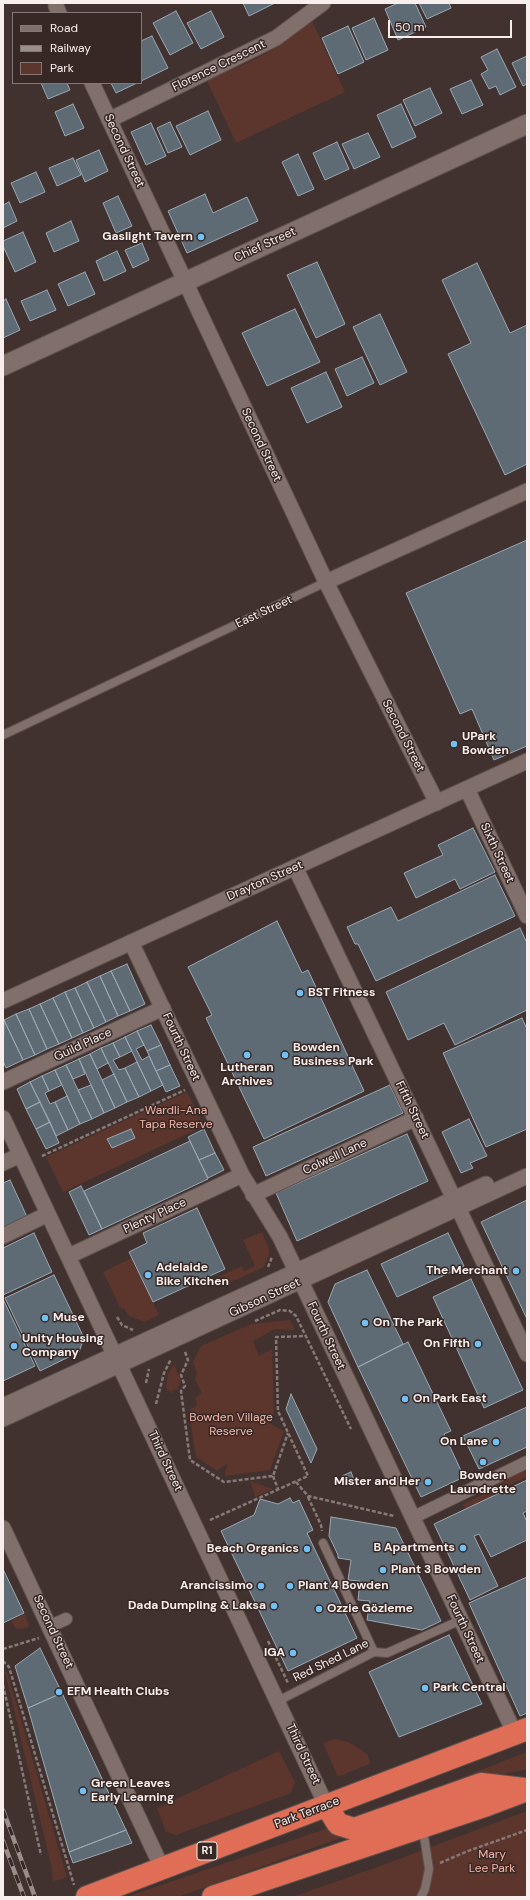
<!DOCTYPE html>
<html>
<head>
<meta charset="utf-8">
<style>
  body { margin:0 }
  #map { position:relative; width:530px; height:1900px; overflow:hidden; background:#41322f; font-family:"DM Sans",sans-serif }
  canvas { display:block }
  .frame { position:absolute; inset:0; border:4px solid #f8eeec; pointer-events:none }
  .legend { position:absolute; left:12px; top:12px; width:130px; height:72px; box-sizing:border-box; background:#372825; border:1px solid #847775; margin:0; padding:5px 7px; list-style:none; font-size:12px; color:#f8eeec }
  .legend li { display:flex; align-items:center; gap:8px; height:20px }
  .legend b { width:20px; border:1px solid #847775 }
  .scale { position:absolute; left:388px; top:20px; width:124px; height:18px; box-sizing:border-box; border:2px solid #f8eeec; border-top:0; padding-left:5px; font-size:12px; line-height:14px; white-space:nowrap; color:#f8eeec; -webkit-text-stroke:3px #372825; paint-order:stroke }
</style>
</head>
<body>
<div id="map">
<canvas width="530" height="1900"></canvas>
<div class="frame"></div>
<ul class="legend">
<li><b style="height:5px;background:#816f6b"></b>Road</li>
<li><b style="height:5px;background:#9a8e8b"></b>Railway</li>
<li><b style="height:11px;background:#5c352d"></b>Park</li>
</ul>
<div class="scale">50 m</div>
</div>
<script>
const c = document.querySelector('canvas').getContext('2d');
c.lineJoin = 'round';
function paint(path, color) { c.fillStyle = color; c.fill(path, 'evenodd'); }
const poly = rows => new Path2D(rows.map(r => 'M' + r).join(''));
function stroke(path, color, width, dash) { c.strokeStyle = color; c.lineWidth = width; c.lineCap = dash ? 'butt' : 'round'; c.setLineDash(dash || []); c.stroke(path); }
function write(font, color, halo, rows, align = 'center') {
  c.font = font + ' "DM Sans",sans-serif'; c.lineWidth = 3; c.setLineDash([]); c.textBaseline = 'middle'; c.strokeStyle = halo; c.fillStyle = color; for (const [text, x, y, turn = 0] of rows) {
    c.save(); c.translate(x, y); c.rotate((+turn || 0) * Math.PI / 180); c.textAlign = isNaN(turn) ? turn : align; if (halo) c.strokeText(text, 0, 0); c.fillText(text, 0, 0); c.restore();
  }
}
const green = poly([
  [312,21,345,92,236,143,207,81,258,58,280,45],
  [187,1092,204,1126,63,1192,46,1157],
  [262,1232,270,1252,264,1267,224,1285,220,1276,242,1266,244,1271,255,1266,243,1240],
  [132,1258,159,1315,145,1322,129,1316,124,1308,121,1309,103,1272],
  [290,1320,295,1330,275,1329,253,1341,259,1356,272,1349,274,1412,269,1423,284,1431,270,1470,225,1476,227,1464,217,1471,196,1457,189,1410,197,1405,195,1398,202,1393,195,1379,197,1373,193,1362,201,1346,251,1324],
  [174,1364,181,1381,177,1390,173,1390,172,1394,166,1388,168,1374],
  [526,1468,527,1477,500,1489,497,1482],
  [250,1481,273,1489,255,1497],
  [492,1490,495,1496,465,1509,463,1504],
  [25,1614,29,1625,27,1628,16,1629,11,1621],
  [5,1672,7,1672,67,1877,53,1882,51,1865],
  [335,1739,348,1742,357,1747,367,1754,371,1763,338,1777,323,1743],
  [279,1751,295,1782,291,1793,176,1835,166,1832,157,1808],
  [527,1752,527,1769,485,1778,443,1794,440,1786],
  [527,1811,527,1897,292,1897,383,1865],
  [331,1827,346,1836,178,1897,126,1897]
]);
const building = poly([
  [243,3,275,3,249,16,243,3],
  [398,3,415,3,426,27,398,40,385,9,398,3],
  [419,3,449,3,451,8,427,19,419,3],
  [176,11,193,43,170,55,153,23,176,11],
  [211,11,224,37,201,49,187,23,211,11],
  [374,18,388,50,366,60,352,28,374,18],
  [348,26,364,62,338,74,322,38,348,26],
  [152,36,168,68,141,81,141,41,152,36],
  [497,49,516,87,500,95,496,86,489,89,481,74,488,70,481,57,497,49],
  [527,56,527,84,523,86,512,63,527,56],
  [471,80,483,105,462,114,450,89,471,80],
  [41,83,67,83,70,90,48,99,41,83],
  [111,83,137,83,116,93,111,83],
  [430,88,442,113,415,126,403,100,430,88],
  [73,104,84,128,65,136,55,112,73,104],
  [401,104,416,137,392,148,377,115,401,104],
  [208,111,221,140,190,155,176,126,208,111],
  [170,122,182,147,168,153,157,128,170,122],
  [151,123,166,156,146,165,131,132,151,123],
  [368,133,380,157,354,169,342,144,368,133],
  [337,142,349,169,325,180,313,153,337,142],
  [99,150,108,171,85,182,76,160,99,150],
  [298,154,314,189,298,196,282,162,298,154],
  [73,158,81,175,57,186,49,168,73,158],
  [36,172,45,192,20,203,11,183,36,172],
  [205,194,213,213,247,197,258,221,187,253,168,211,205,194],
  [118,196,132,226,116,233,103,203,118,196],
  [9,202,17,221,3,228,3,205,9,202],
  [71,221,79,241,54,252,46,233,71,221],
  [23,232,36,262,15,272,3,246,3,241,23,232],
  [142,243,149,260,133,268,125,250,142,243],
  [117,251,126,271,104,281,96,261,117,251],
  [317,262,345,324,316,338,287,275,317,262],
  [477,263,510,333,527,325,527,464,505,475,448,354,471,343,442,280,477,263],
  [85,272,95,294,68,306,58,284,85,272],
  [47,290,56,310,30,321,21,301,47,290],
  [6,299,20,330,3,338,3,301,6,299],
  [295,309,320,362,267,386,242,333,295,309],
  [380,314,407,372,380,385,353,327,380,314],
  [362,357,374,383,347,396,335,369,362,357],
  [326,372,342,407,307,423,291,388,326,372],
  [527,540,527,746,494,760,472,709,460,714,406,593,527,540],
  [473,828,495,872,460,889,455,879,416,898,404,873,443,855,438,845,473,828],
  [495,875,515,916,376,981,358,944,355,944,347,927,391,907,398,921,495,875],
  [277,921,302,973,308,970,364,1091,264,1139,206,1018,212,1015,188,967,277,921],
  [520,928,527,943,527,1010,455,1045,444,1023,408,1040,386,992,520,928],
  [127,964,145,1004,130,1011,111,971,127,964],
  [111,971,130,1011,118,1016,100,976,111,971],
  [100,976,118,1016,106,1022,87,982,100,976],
  [87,982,106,1022,94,1028,75,988,87,982],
  [75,988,94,1028,83,1033,65,992,75,988],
  [65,992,83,1033,72,1038,53,998,65,992],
  [53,998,72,1038,59,1044,40,1004,53,998],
  [40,1004,59,1044,47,1049,29,1009,40,1004],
  [29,1009,47,1049,35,1055,16,1014,29,1009],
  [16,1014,35,1055,23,1060,4,1020,16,1014],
  [522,1018,527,1029,527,1129,486,1147,443,1053,522,1018],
  [4,1020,23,1060,6,1068,3,1061,4,1020],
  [151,1025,161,1045,147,1051,137,1031,151,1025],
  [137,1031,144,1045,136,1049,142,1060,149,1056,163,1085,151,1091,125,1037,137,1031],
  [125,1037,132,1051,120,1057,113,1043,125,1037],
  [113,1043,120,1057,113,1060,119,1070,125,1068,139,1097,127,1102,101,1048,113,1043],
  [161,1045,170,1065,156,1071,147,1051,161,1045],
  [101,1048,108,1063,97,1069,90,1054,101,1048],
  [90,1054,115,1108,104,1113,79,1059,90,1054],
  [79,1059,85,1074,73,1079,66,1065,79,1059],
  [137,1062,151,1091,139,1097,125,1068,137,1062],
  [66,1065,92,1119,80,1124,55,1070,66,1065],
  [170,1065,180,1086,166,1092,156,1071,170,1065],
  [55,1070,62,1085,49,1091,42,1076,55,1070],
  [114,1074,127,1102,115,1108,102,1080,114,1074],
  [42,1076,49,1091,45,1093,50,1104,55,1102,68,1130,56,1136,30,1082,42,1076],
  [30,1082,40,1102,26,1109,17,1089,30,1082],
  [91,1085,104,1113,92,1119,78,1090,91,1085],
  [390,1085,403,1113,266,1176,253,1147,390,1085],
  [67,1096,80,1124,68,1130,55,1102,67,1096],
  [40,1102,50,1122,36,1129,26,1109,40,1102],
  [469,1119,487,1156,470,1163,473,1168,461,1173,442,1132,469,1119],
  [50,1122,59,1143,46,1149,36,1129,50,1122],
  [131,1129,135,1138,112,1148,107,1139,131,1129],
  [204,1129,215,1153,199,1160,188,1137,204,1129],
  [407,1134,428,1181,297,1241,276,1193,407,1134],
  [190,1141,208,1179,102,1229,84,1191,190,1141],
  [215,1153,224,1170,208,1178,199,1160,215,1153],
  [10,1180,28,1219,3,1230,3,1183,10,1180],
  [81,1186,102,1229,89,1235,69,1192,81,1186],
  [527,1200,527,1319,481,1222,527,1200],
  [197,1208,225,1269,153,1302,129,1252,147,1243,143,1233,197,1208],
  [34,1233,52,1272,3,1295,3,1248,34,1233],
  [448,1233,464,1266,397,1297,381,1264,448,1233],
  [367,1270,403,1344,358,1367,328,1302,335,1284,367,1270],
  [54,1275,84,1338,79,1352,40,1371,5,1298,54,1275],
  [471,1279,523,1390,484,1408,433,1297,471,1279],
  [3,1299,35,1366,3,1381,3,1299],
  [408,1342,451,1431,444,1434,464,1477,421,1497,358,1367,408,1342],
  [291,1394,317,1449,311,1463,286,1409,291,1394],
  [527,1407,527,1447,479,1469,463,1436,527,1407],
  [351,1472,356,1485,347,1485,342,1476,351,1472],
  [527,1480,527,1511,523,1513,527,1522,527,1540,491,1557,479,1534,474,1536,498,1586,470,1600,434,1524,527,1480],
  [290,1498,293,1503,299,1500,313,1530,307,1533,357,1638,288,1671,221,1531,254,1515,260,1499,278,1504,290,1498],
  [331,1517,396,1528,441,1621,422,1630,367,1620,370,1601,358,1600,360,1581,348,1580,351,1560,338,1558,338,1555,329,1536,331,1517],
  [3,1569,24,1613,3,1623,3,1569],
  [527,1577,527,1713,520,1716,469,1603,527,1577],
  [449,1635,482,1704,399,1737,369,1672,449,1635],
  [40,1648,62,1693,28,1708,15,1666,40,1648],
  [62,1693,126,1830,69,1852,28,1708,62,1693],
  [126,1830,132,1843,73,1863,69,1852,126,1830]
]);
const path = poly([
  [42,1156,185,1090],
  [268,1267,272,1257],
  [117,1317,122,1325,133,1330],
  [255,1321,280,1310,290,1311,296,1316,351,1429],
  [185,1352,188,1360,181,1375,185,1386,181,1391,190,1460,224,1482,273,1476,288,1433],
  [146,1383,149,1369],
  [156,1404,164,1373,171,1359],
  [273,1476,278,1489],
  [296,1482,308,1496,394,1516],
  [308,1497,321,1525,322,1531],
  [210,1520,308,1476,278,1411,276,1337,306,1336],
  [268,1641,288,1683],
  [3,1649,39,1638],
  [3,1661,9,1667,74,1885],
  [3,1685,41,1855],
  [440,1863,468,1851,527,1830]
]);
const service = poly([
  [3,735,326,582],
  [323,1543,374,1652],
  [278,1701,374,1652,387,1653,461,1620],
  [421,1897,425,1889,429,1869,424,1836]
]);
const pedestrian = poly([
  [412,1518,527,1462],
  [55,1624,66,1619]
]);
const minor = poly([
  [56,6,59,13],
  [92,83,326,582,437,803],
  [109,120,276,38,323,3],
  [326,582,527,491],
  [467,789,527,916],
  [295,867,454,1199,527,1354],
  [131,942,242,1175,280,1237,515,1734],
  [3,1001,527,761],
  [3,1082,163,1008],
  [3,1118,326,1805],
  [3,1163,20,1155],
  [253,1195,416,1118],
  [3,1236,48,1214],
  [69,1256,242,1175],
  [3,1406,486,1184],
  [3,1419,527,1176],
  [3,1528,162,1868]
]);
const tertiary = poly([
  [3,366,527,124]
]);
const trunk = poly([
  [326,1805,338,1824,354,1829,481,1784,524,1789],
  [87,1897,527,1729],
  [213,1897,487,1805,527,1790]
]);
const rail = poly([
  [3,1810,35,1897],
  [3,1841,24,1897]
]);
const markers = [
  [201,237,4,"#72c1f5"],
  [454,744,4,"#72c1f5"],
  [300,993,4,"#72c1f5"],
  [247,1055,4,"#72c1f5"],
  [285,1055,4,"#72c1f5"],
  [516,1271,4,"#72c1f5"],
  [148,1275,4,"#72c1f5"],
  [45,1318,4,"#72c1f5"],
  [365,1323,4,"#72c1f5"],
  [478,1344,4,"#72c1f5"],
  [14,1346,4,"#72c1f5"],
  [405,1399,4,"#72c1f5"],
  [496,1442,4,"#72c1f5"],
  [483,1462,4,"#72c1f5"],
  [428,1482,4,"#72c1f5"],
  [463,1548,4,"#72c1f5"],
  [307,1549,4,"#72c1f5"],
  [383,1570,4,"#72c1f5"],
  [261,1586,4,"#72c1f5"],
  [290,1586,4,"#72c1f5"],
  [274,1606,4,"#72c1f5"],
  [319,1609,4,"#72c1f5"],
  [293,1653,4,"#72c1f5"],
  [425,1688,4,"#72c1f5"],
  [59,1692,4,"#72c1f5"],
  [83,1791,4,"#72c1f5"]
];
const shields = [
  [207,1851,20]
];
const shieldNames = [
  ["R1",207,1851]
];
const streetNames = [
  ["Florence Crescent",219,66,-26],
  ["Second Street",124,151,65],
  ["Chief Street",265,245,-25],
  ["Second Street",261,445,65],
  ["East Street",264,612,-25],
  ["Second Street",403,736,63],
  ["Sixth Street",497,853,65],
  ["Drayton Street",265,881,-24],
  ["Guild Place",83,1045,-25],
  ["Fourth Street",181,1047,65],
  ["Fifth Street",412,1110,64],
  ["Colwell Lane",335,1157,-25],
  ["Plenty Place",155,1216,-25],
  ["Gibson Street",265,1298,-25],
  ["Fourth Street",326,1336,65],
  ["Third Street",165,1461,65],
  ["Fourth Street",465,1629,65],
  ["Second Street",53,1632,65],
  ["Red Shed Lane",331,1661,-26],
  ["Third Street",303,1754,65],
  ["Park Terrace",307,1813,-21]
];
const poiNames = [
  ["Gaslight Tavern",193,237,"right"],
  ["UPark",462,737],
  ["Bowden",462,751],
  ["BST Fitness",308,993],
  ["Bowden",293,1048],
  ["Business Park",293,1062],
  ["Lutheran",247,1068,"center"],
  ["Archives",247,1082,"center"],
  ["Adelaide",156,1268],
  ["Bike Kitchen",156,1282],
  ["The Merchant",508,1271,"right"],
  ["Muse",53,1318],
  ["On The Park",373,1323],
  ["Unity Housing",22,1339],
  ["Company",22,1353],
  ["On Fifth",470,1344,"right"],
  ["On Park East",413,1399],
  ["On Lane",488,1442,"right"],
  ["Bowden",483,1476,"center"],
  ["Laundrette",483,1490,"center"],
  ["Mister and Her",420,1482,"right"],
  ["B Apartments",455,1548,"right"],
  ["Beach Organics",299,1549,"right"],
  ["Plant 3 Bowden",391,1570],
  ["Arancissimo",253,1586,"right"],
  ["Plant 4 Bowden",298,1586],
  ["Dada Dumpling & Laksa",266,1606,"right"],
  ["Ozzie Gözleme",327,1609],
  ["IGA",285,1653,"right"],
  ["Park Central",433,1688],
  ["EFM Health Clubs",67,1692],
  ["Green Leaves",91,1784],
  ["Early Learning",91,1798]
];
const parkNames = [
  ["Wardli-Ana",176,1111],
  ["Tapa Reserve",176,1125],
  ["Bowden Village",231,1418],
  ["Reserve",231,1432],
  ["Mary",492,1855],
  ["Lee Park",492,1869]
];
paint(green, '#5c352d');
paint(building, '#5e6b75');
stroke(building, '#9aa8b3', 1);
stroke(service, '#5e514e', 10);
stroke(pedestrian, '#5e514e', 14);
stroke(minor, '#5e514e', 17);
stroke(tertiary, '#5e514e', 21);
stroke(trunk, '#5e514e', 24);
stroke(path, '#867976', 2.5, [4, 2]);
stroke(service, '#816f6b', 8);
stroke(pedestrian, '#816f6b', 12);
stroke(minor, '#816f6b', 15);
stroke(tertiary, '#816f6b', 19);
stroke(trunk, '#e06e56', 22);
stroke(rail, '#9a8e8b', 4.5);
stroke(rail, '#372825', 3, [9]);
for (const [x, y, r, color] of markers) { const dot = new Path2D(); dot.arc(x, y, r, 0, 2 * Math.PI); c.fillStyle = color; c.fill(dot); stroke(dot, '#372825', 1.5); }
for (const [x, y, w] of shields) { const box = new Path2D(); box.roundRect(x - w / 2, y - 9, w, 18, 3); c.fillStyle = '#372825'; c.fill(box); stroke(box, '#f8eeec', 1); }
write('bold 11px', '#f8eeec', null, shieldNames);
write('12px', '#f8eeec', '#372825', streetNames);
write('bold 12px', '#f8eeec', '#372825', poiNames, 'left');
write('12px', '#f3b6a8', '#372825', parkNames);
</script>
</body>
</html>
